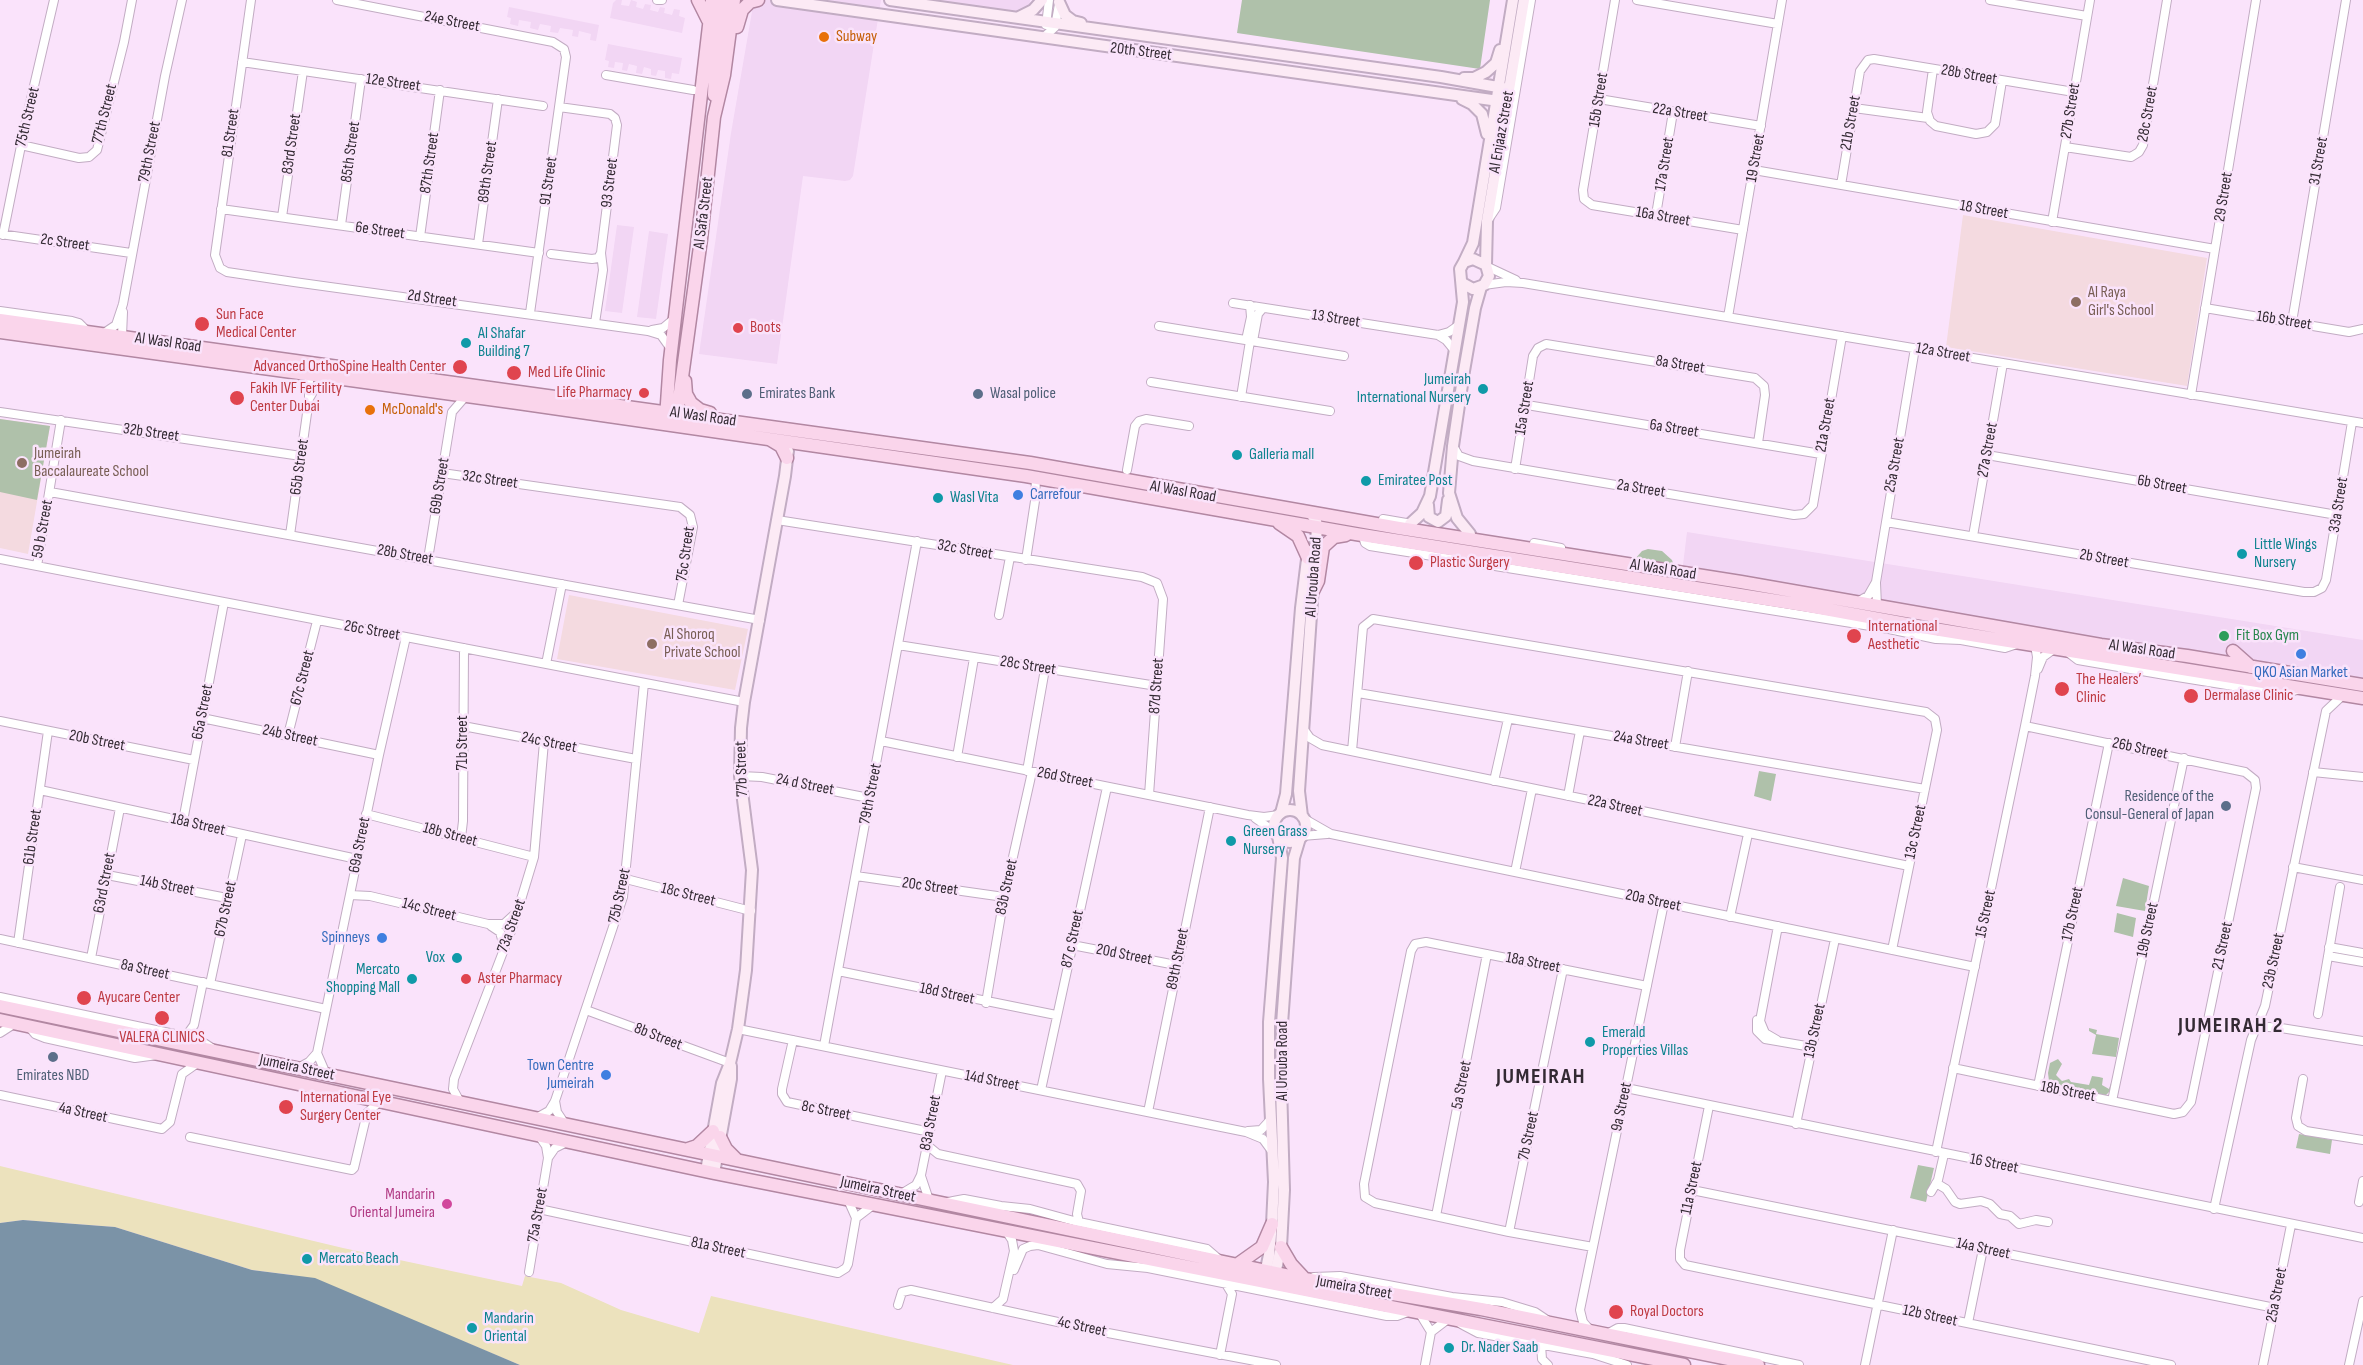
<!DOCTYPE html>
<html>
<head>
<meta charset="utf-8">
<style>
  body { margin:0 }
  canvas { display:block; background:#fae3fb }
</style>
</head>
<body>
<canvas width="2363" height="1365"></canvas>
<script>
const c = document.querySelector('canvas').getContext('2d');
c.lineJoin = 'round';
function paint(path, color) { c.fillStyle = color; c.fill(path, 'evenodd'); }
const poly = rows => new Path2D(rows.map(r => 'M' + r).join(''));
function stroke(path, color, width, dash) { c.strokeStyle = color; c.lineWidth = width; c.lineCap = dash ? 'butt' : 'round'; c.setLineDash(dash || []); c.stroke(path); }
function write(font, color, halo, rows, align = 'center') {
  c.font = font + ' "Sofia Sans Condensed",sans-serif'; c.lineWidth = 5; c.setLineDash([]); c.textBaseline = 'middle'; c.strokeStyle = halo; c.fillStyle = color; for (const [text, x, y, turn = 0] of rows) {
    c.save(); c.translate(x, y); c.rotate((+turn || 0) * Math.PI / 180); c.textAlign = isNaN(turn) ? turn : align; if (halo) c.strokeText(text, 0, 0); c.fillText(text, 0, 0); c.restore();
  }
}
const built = poly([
  [616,0,622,0,621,5,629,6,631,0,637,2,636,7,643,9,645,4,651,5,650,10,658,12,660,7,665,8,664,13,672,15,674,9,680,10,679,16,685,18,682,33,610,18,613,3],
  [754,0,881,0,853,176,850,180,845,181,803,176,777,364,699,354,731,133],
  [915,0,1030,0,1029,13],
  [509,7,599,25,596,41,590,40,591,34,579,31,578,37,572,36,573,30,560,28,558,33,550,32,551,26,540,24,538,30,530,28,531,22,519,20,518,26,510,24,511,18,507,17],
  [608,44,682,58,679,74,672,73,671,79,665,78,665,71,658,70,656,76,651,75,651,69,644,67,642,74,636,73,637,66,629,64,627,71,622,70,623,63,615,62,614,68,608,67,609,61,605,60],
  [617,225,634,227,622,313,605,311],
  [649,231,668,234,656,319,637,317],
  [1687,532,2363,640,2363,681,1682,573]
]);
const education = poly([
  [1963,215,2207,258,2187,386,1946,347],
  [0,419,50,426,28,554,0,548],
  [569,595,748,629,735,690,557,659]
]);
const green = poly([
  [1242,0,1490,0,1480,69,1237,33],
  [0,419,50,426,37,500,0,492],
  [1648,549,1662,551,1672,560,1674,566,1635,559,1642,551],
  [1759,771,1776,774,1771,801,1754,796],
  [2123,878,2149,886,2145,911,2116,906],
  [2117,913,2136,918,2133,937,2114,932],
  [2089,1028,2097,1030,2096,1034,2119,1038,2116,1057,2092,1054,2096,1035,2089,1031],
  [2058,1059,2062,1064,2056,1075,2062,1081,2069,1079,2071,1082,2089,1085,2092,1076,2099,1077,2103,1078,2102,1085,2109,1089,2113,1077,2112,1089,2105,1096,2054,1087,2049,1081,2048,1073,2050,1063],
  [2299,1134,2332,1140,2330,1154,2296,1148],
  [1918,1165,1934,1168,1926,1202,1910,1198]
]);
const sand = poly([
  [0,1166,343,1248,522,1286,525,1276,561,1283,621,1310,699,1333,711,1296,1013,1365,520,1365,335,1288,292,1275,252,1270,115,1227,23,1220,0,1223]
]);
const water = poly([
  [23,1220,115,1227,252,1270,315,1278,520,1365,0,1365,0,1223]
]);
const street = poly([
  [251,0,215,255,220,268,227,272,294,282,648,331,661,335,671,349],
  [337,0,553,42,564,49,566,57,559,107,530,313],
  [657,0,662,0],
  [1615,0,1583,190,1584,199,1592,205,1743,230],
  [1637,0,1778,24],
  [1990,0,2087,16],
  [1046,25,1049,0],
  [1044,37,1055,27,1059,4],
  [242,62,543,106],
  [1933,69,1927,112,1930,121,1936,126,1976,134,1987,132,1995,124,2002,81],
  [606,75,693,90],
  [1599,99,1761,126],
  [1854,108,1928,118],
  [21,145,79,158,89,157,97,150,124,42,132,0],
  [2065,147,2131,157,2139,152,2143,145,2167,0],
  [1754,170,2215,249],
  [1841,185,1860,71,1868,60,1874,59,2074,92],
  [221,209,539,253],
  [1656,215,1673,112],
  [282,217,303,71],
  [1488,220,1496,208,1531,0],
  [2052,222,2090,0],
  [341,225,361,79],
  [0,234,131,253],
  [3,235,27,116,54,0],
  [420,237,440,90],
  [478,244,498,99],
  [551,254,592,259,598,258,601,253,617,125,615,118,610,114,559,107],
  [1486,266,1516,280],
  [1484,285,1506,282,1523,283,2363,423],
  [1233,303,1438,335,1449,332,1459,325],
  [2205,308,2349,332,2363,329],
  [0,311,72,321,79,323,88,332],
  [1728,317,1782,0],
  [2292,322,2346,0],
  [595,323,603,270,601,253],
  [1159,326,1344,356],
  [652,330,663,328,675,318],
  [104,333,116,325,123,304,165,76,182,0],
  [1438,335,1446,340,1455,351],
  [122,336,123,312],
  [1246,340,1251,317,1250,305],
  [1253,341,1258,314,1263,308],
  [1151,382,1330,411],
  [2191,395,2256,0],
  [310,397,317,385,328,378],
  [1241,397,1250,341],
  [1527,405,1821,454],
  [0,412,301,456],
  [1453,446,1459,456,1473,461,1794,515,1804,514,1813,505,1842,336],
  [1987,455,2337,515],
  [1515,469,1533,356,1538,348,1546,344,1755,378,1764,386,1765,395,1758,443],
  [1127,470,1135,426,1139,421,1146,419,1189,426],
  [442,473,680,507,690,515,693,527,678,605],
  [50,492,760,620],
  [1383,519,1412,524],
  [777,520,1142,577,1157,583,1163,599,1149,795],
  [1886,522,2304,592,2314,592,2322,588,2326,580,2352,422],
  [1362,534,1365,543,1370,546,1889,629,1936,639,1961,640,2005,648,2017,644],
  [290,535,309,399,309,375],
  [1973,536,2003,363],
  [1534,543,1561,548],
  [0,559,744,702],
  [428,559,452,412,465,397],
  [1026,560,1035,501,1036,478],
  [37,566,61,420],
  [1876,583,1877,606],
  [1857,602,1868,596,1876,582,1915,348],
  [999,615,1010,557],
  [898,645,1157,686],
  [2065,650,2078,660,2165,675,2283,694,2301,689],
  [546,664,562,584],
  [2038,669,2043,657,2054,649],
  [1358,693,1925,789],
  [202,718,379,755],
  [0,721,194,760],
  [463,726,636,759],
  [1305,731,1310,738,1322,745,1909,866],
  [288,735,317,621],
  [881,741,1248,815,1264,817,1279,815],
  [1675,747,1688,671],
  [1352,751,1363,627,1373,619,1926,712,1935,719,1937,730,1892,950],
  [957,757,974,658],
  [1027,771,1045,669],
  [2313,772,2363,777],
  [740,776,762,777,869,798],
  [1494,781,1508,719],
  [40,790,357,859],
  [1568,796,1580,731],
  [366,814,534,857],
  [1255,818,1275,832],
  [1303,818,1331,834,1975,967],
  [183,821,224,602],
  [1302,836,1327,834],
  [461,838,463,821,464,648],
  [2293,867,2363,880],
  [1515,872,1532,789],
  [107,875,227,898],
  [856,876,1004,897],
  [626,879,751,911],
  [350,895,370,896,488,924,504,924,516,913],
  [1730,917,1748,834],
  [491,926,500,932,504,947],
  [0,939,326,1009],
  [18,943,48,731],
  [1072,945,1176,965],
  [2329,947,2363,953],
  [2328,956,2363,962],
  [91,958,120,808],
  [838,971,1056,1015],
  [210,984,242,835],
  [0,997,198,1039,212,1048],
  [986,1003,1004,897,1032,772],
  [586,1010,730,1063],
  [2318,1014,2340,887],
  [1757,1020,1757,1031,1765,1039,1812,1047],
  [2257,1026,2281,1028,2363,1041],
  [29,1027,35,1034,45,1038,135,1058,157,1055],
  [738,1029,1246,1132,1263,1139,1271,1150],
  [0,1033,14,1024],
  [186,1036,194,1025,203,982],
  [793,1040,782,1089,782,1094,787,1102,930,1132],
  [1777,1040,1765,1033,1760,1021,1778,926],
  [824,1046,917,541],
  [298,1068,309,1062,317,1053],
  [1953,1068,2174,1114,2183,1112,2191,1102,2256,788,2255,780,2245,772,2025,726],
  [326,1074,317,1053,379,755,406,637],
  [2303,1079,2296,1118,2298,1126,2306,1131,2363,1140],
  [2038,1086,2109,743],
  [1626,1088,2363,1238],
  [1041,1090,1107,787],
  [0,1095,162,1129,170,1122,182,1074,199,1062],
  [555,1101,557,1112,565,1124],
  [2112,1101,2184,758],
  [460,1102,453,1089,454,1079,513,926,534,857,544,742],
  [1709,1106,1680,1250,1680,1259,1685,1265,2171,1365],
  [1148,1112,1210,807],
  [538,1117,549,1111,555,1101,623,897,644,683],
  [1796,1124,1835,939],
  [1248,1131,1261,1130,1271,1119],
  [190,1137,352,1170,354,1168,367,1113,380,1101],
  [927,1145,938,1154,1077,1184,1081,1191,1077,1214,1079,1222],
  [1936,1152,2025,726,2035,676,2037,657,2035,645],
  [548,1158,555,1148,567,1142],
  [921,1176,929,1200],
  [1936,1183,1946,1189,1955,1202,1960,1204,1981,1201,1990,1204,2000,1214,2010,1216,2019,1224,2036,1220,2048,1222],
  [1692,1190,2275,1308],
  [1931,1192,1938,1180,1944,1154],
  [901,1194,916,1185,921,1175,942,1071],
  [948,1202,964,1199,1001,1206,1030,1209,1074,1221,1207,1249,1221,1261],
  [2359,1202,2363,1181],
  [539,1209,838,1273,846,1268,848,1264,856,1218,848,1200],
  [2214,1209,2251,1040,2265,1006,2326,711,2344,694],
  [1436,1216,1487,954],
  [856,1218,873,1205],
  [1509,1232,1563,969],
  [1593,1247,1509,1232,1375,1203,1365,1197,1364,1184,1411,951,1415,944,1426,942,1647,986],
  [1014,1270,1023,1249,1030,1246,1038,1245,1107,1264,1148,1268,1387,1316,1397,1316,1408,1312],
  [529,1272,548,1158,546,1146,539,1136],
  [1314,1277,1340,1276,1452,1297,1502,1302,1535,1312,1547,1320],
  [898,1305,902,1292,911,1290,1108,1333,1276,1365],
  [993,1308,1003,1299,1014,1251,1012,1240,1006,1231],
  [1420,1314,1431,1332],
  [1968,1323,1983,1249],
  [1461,1324,1478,1333,1593,1354,1627,1365],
  [1590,1330,1583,1322,1580,1310,1664,903],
  [1431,1332,1448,1319],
  [1607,1334,1618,1328,1624,1328,1799,1365],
  [1541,1345,1542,1359,1548,1365],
  [1220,1355,1232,1294,1226,1284],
  [1425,1365,1431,1332],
  [1865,1365,1893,1230],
  [2263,1365,2291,1225],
  [2349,1365,2363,1301]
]);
const secondary = poly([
  [777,0,1506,102],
  [890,0,1441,77,1509,89],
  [1059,2,1065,15,1073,21,1081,23],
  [1019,17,1033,10,1042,0],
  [1464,78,1474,78,1486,72,1496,63,1500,50],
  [1462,99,1472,104,1482,114,1487,134],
  [1464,262,1473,243,1513,0],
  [1486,265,1487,221,1524,0],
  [1428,505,1429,517,1438,522,1446,516,1448,500],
  [1410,524,1422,513,1430,496,1463,302,1460,269,1464,262,1473,259,1486,265,1489,276,1484,285,1473,289,1462,283],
  [1470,534,1457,518,1449,493,1453,446,1464,371,1475,308,1481,287],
  '1274 826a16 16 0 1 1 32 0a16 16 0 1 1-32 0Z',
  [1281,813,1286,794,1301,608,1308,551],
  [1302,816,1299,791,1317,527,1316,521,1311,513],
  [706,1171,722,1083,730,1063,738,1029,746,970,752,870,740,776,741,728,744,702,785,476,788,451],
  [714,1173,731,1079,731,1066],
  [1264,1278,1269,1255,1272,1224,1274,1182,1269,1079,1269,1022,1282,858,1278,836],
  [1274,1279,1281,1247,1284,1190,1281,1085,1282,1024,1294,858,1300,838]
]);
const primary = poly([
  [698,0,708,20],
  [737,27,742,10,750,2,758,0],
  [714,95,715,67,724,0],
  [0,320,1030,463,1399,528,1741,582,2101,645,2187,656,2363,685],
  [0,332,518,403,1026,476,1356,534,1803,605,1934,629,2363,698],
  [685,381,686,394,691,403,700,410,710,413],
  [666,418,670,360,712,0],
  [676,421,701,239,714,117,724,75,734,0],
  [771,440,781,446,787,458],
  [1279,523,1298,536,1308,558],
  [1313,591,1318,581,1323,547,1334,537,1346,535],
  [2233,651,2251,667],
  [0,1006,1305,1279,1481,1309,1758,1365],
  [0,1020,714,1173,1684,1365],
  [720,1137,726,1149,736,1159],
  [688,1149,697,1146,713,1131],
  [1281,1247,1291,1264,1304,1278],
  [1238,1264,1262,1247,1272,1224]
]);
const markers = [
  [824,37,6,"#e8710a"],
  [2076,302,6,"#8d6e63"],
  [202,324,8,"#e0444e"],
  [738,328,6,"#e0444e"],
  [466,343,6,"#0f9aa8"],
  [460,367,8,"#e0444e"],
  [514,373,8,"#e0444e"],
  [1483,389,6,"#0f9aa8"],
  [644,393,6,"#e0444e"],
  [747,394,6,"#5c6f8a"],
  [978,394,6,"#5c6f8a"],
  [237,398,8,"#e0444e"],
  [370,410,6,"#e8710a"],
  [1237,455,6,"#0f9aa8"],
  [22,463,6,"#8d6e63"],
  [1366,481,6,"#0f9aa8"],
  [1018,495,6,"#3f7fe0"],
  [938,498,6,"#0f9aa8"],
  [2242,554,6,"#0f9aa8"],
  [1416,563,8,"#e0444e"],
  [1854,636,8,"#e0444e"],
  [2224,636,6,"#2e9e5b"],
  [652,644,6,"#8d6e63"],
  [2301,654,6,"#3f7fe0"],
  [2062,689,8,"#e0444e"],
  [2191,696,8,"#e0444e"],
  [2226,806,6,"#5c6f8a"],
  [1231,841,6,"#0f9aa8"],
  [382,938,6,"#3f7fe0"],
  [457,958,6,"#0f9aa8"],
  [412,979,6,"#0f9aa8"],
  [466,979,6,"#e0444e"],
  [84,998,8,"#e0444e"],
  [162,1018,8,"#e0444e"],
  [1590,1042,6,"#0f9aa8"],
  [53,1057,6,"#5c6f8a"],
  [606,1075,6,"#3f7fe0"],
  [286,1107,8,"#e0444e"],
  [447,1204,6,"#d1479c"],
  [307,1259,6,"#0f9aa8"],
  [1616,1312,8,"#e0444e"],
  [472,1328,6,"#0f9aa8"],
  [1449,1348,6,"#0f9aa8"]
];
const streetNames = [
  ["24e Street",452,22,11],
  ["20th Street",1141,52,7],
  ["28b Street",1969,75,10],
  ["12e Street",393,83,8],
  ["15b Street",1599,100,-81],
  ["27b Street",2071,111,-81],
  ["22a Street",1680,113,9],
  ["77th Street",105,114,-76],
  ["28c Street",2148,114,-80],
  ["75th Street",28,117,-77],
  ["21b Street",1851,123,-80],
  ["Al Enjaaz Street",1502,132,-80],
  ["81 Street",231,133,-82],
  ["83rd Street",292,144,-82],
  ["79th Street",150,152,-79],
  ["85th Street",351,152,-82],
  ["19 Street",1756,158,-80],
  ["31 Street",2319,161,-80],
  ["87th Street",430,163,-82],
  ["17a Street",1665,164,-81],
  ["89th Street",488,172,-82],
  ["91 Street",549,181,-82],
  ["93 Street",610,183,-83],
  ["29 Street",2224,197,-81],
  ["18 Street",1984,210,10],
  ["Al Safa Street",704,213,-83],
  ["16a Street",1663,217,10],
  ["6e Street",380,231,8],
  ["2c Street",65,243,8],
  ["2d Street",432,299,8],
  ["13 Street",1336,319,9],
  ["16b Street",2284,321,9],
  ["Al Wasl Road",168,343,8],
  ["12a Street",1943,353,10],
  ["8a Street",1680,365,9],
  ["15a Street",1525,408,-81],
  ["Al Wasl Road",703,417,8],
  ["21a Street",1826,425,-80],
  ["6a Street",1674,429,9],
  ["32b Street",151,433,8],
  ["27a Street",1988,450,-80],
  ["25a Street",1895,465,-80],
  ["65b Street",300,467,-82],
  ["32c Street",490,480,8],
  ["6b Street",2162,485,10],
  ["69b Street",440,486,-81],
  ["2a Street",1641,489,9],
  ["Al Wasl Road",1183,492,10],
  ["33a Street",2339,505,-81],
  ["59 b Street",43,529,-80],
  ["32c Street",965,550,10],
  ["75c Street",686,554,-82],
  ["28b Street",405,555,10],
  ["2b Street",2104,559,10],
  ["Al Wasl Road",1663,570,9],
  ["Al Urouba Road",1314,577,-86],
  ["26c Street",372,631,10],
  ["Al Wasl Road",2142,650,8],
  ["28c Street",1028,666,9],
  ["67c Street",303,678,-76],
  ["87d Street",1157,686,-86],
  ["65a Street",203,712,-79],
  ["24b Street",290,736,12],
  ["20b Street",97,741,11],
  ["24a Street",1641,741,9],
  ["71b Street",463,743,-90],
  ["24c Street",549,743,11],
  ["26b Street",2140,749,12],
  ["77b Street",742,769,-92],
  ["26d Street",1065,778,11],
  ["24 d Street",805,785,11],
  ["79th Street",871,794,-79],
  ["22a Street",1615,806,12],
  ["18a Street",198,825,13],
  ["13c Street",1916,832,-78],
  ["18b Street",450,835,15],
  ["61b Street",33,837,-82],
  ["69a Street",360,845,-79],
  ["63rd Street",105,883,-79],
  ["14b Street",167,886,11],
  ["20c Street",930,887,8],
  ["83b Street",1007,887,-78],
  ["18c Street",688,895,14],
  ["75b Street",620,896,-78],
  ["20a Street",1653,901,12],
  ["67b Street",226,909,-78],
  ["14c Street",429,910,14],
  ["15 Street",1986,914,-78],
  ["17b Street",2073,914,-78],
  ["73a Street",512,926,-70],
  ["19b Street",2148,930,-78],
  ["87 c Street",1073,939,-78],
  ["21 Street",2223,946,-78],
  ["20d Street",1124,955,11],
  ["89th Street",1178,959,-79],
  ["23b Street",2274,961,-78],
  ["18a Street",1533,963,11],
  ["8a Street",145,970,12],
  ["18d Street",947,994,12],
  ["13b Street",1815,1031,-78],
  ["8b Street",658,1037,21],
  ["Al Urouba Road",1283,1061,-90],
  ["Jumeira Street",297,1068,12],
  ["14d Street",992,1081,11],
  ["5a Street",1462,1085,-79],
  ["18b Street",2068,1092,11],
  ["9a Street",1622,1107,-78],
  ["8c Street",826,1111,11],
  ["4a Street",83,1113,12],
  ["83a Street",931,1123,-79],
  ["7b Street",1529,1136,-78],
  ["16 Street",1994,1164,11],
  ["11a Street",1692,1188,-78],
  ["Jumeira Street",878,1190,12],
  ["75a Street",538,1215,-80],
  ["81a Street",718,1248,12],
  ["14a Street",1983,1249,12],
  ["Jumeira Street",1354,1288,10],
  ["25a Street",2277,1295,-79],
  ["12b Street",1930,1316,12],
  ["4c Street",1082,1327,12]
];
const foodNames = [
  ["Subway",836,37],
  ["McDonald's",382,410]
];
const educationNames = [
  ["Al Raya",2088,293],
  ["Girl's School",2088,311],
  ["Jumeirah",34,454],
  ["Baccalaureate School",34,472],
  ["Al Shoroq",664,635],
  ["Private School",664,653]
];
const healthNames = [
  ["Sun Face",216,315],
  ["Medical Center",216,333],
  ["Boots",750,328],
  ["Advanced OrthoSpine Health Center",446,367,"right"],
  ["Med Life Clinic",528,373],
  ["Fakih IVF Fertility",250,389],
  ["Center Dubai",250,407],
  ["Life Pharmacy",632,393,"right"],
  ["Plastic Surgery",1430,563],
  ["International",1868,627],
  ["Aesthetic",1868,645],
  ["The Healers’",2076,680],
  ["Clinic",2076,698],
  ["Dermalase Clinic",2204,696],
  ["Aster Pharmacy",478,979],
  ["Ayucare Center",98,998],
  ["VALERA CLINICS",162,1038,"center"],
  ["International Eye",300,1098],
  ["Surgery Center",300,1116],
  ["Royal Doctors",1630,1312]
];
const cultureNames = [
  ["Al Shafar",478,334],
  ["Building 7",478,352],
  ["Jumeirah",1471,380,"right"],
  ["International Nursery",1471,398,"right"],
  ["Galleria mall",1249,455],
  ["Emiratee Post",1378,481],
  ["Wasl Vita",950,498],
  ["Little Wings",2254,545],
  ["Nursery",2254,563],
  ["Green Grass",1243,832],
  ["Nursery",1243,850],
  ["Vox",445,958,"right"],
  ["Mercato",400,970,"right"],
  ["Shopping Mall",400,988,"right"],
  ["Emerald",1602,1033],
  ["Properties Villas",1602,1051],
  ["Mercato Beach",319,1259],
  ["Mandarin",484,1319],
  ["Oriental",484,1337],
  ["Dr. Nader Saab",1461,1348]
];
const serviceNames = [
  ["Emirates Bank",759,394],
  ["Wasal police",990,394],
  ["Residence of the",2214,797,"right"],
  ["Consul-General of Japan",2214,815,"right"],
  ["Emirates NBD",53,1076,"center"]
];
const shopNames = [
  ["Carrefour",1030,495,"left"],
  ["QKO Asian Market",2301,673,"center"],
  ["Spinneys",370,938],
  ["Town Centre",594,1066],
  ["Jumeirah",594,1084]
];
const leisureNames = [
  ["Fit Box Gym",2236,636]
];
const hotelNames = [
  ["Mandarin",435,1195],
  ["Oriental Jumeira",435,1213]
];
const districtNames = [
  ["JUMEIRAH 2",2231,1026],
  ["JUMEIRAH",1541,1077]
];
paint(built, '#f2d6f4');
paint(education, '#f4dae0');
paint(green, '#afc1aa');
paint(sand, '#ece2bd');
paint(water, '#7b93a7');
stroke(street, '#c2acc3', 10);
stroke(secondary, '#c2acc3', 14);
stroke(primary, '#b287a2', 15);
stroke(street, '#fff', 8);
stroke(secondary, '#fceaf5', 10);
stroke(primary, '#fad5eb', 12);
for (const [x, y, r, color] of markers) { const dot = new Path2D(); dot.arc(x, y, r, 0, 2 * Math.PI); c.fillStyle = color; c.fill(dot); stroke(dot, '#fae3fb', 2); }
write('16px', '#332a33', '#fae3fb', streetNames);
write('16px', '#c56008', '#fae3fb', foodNames, 'left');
write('16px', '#785e54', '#fae3fb', educationNames, 'left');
write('16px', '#be3a42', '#fae3fb', healthNames, 'left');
write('16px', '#0d838f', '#fae3fb', cultureNames, 'left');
write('16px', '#4e5e75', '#fae3fb', serviceNames, 'left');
write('16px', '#366cbe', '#fae3fb', shopNames, 'right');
write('16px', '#27864d', '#fae3fb', leisureNames, 'left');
write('16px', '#b23c85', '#fae3fb', hotelNames, 'right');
c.letterSpacing = '1.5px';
write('bold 22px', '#332a33', '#fae3fb', districtNames);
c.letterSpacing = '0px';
</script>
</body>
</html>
